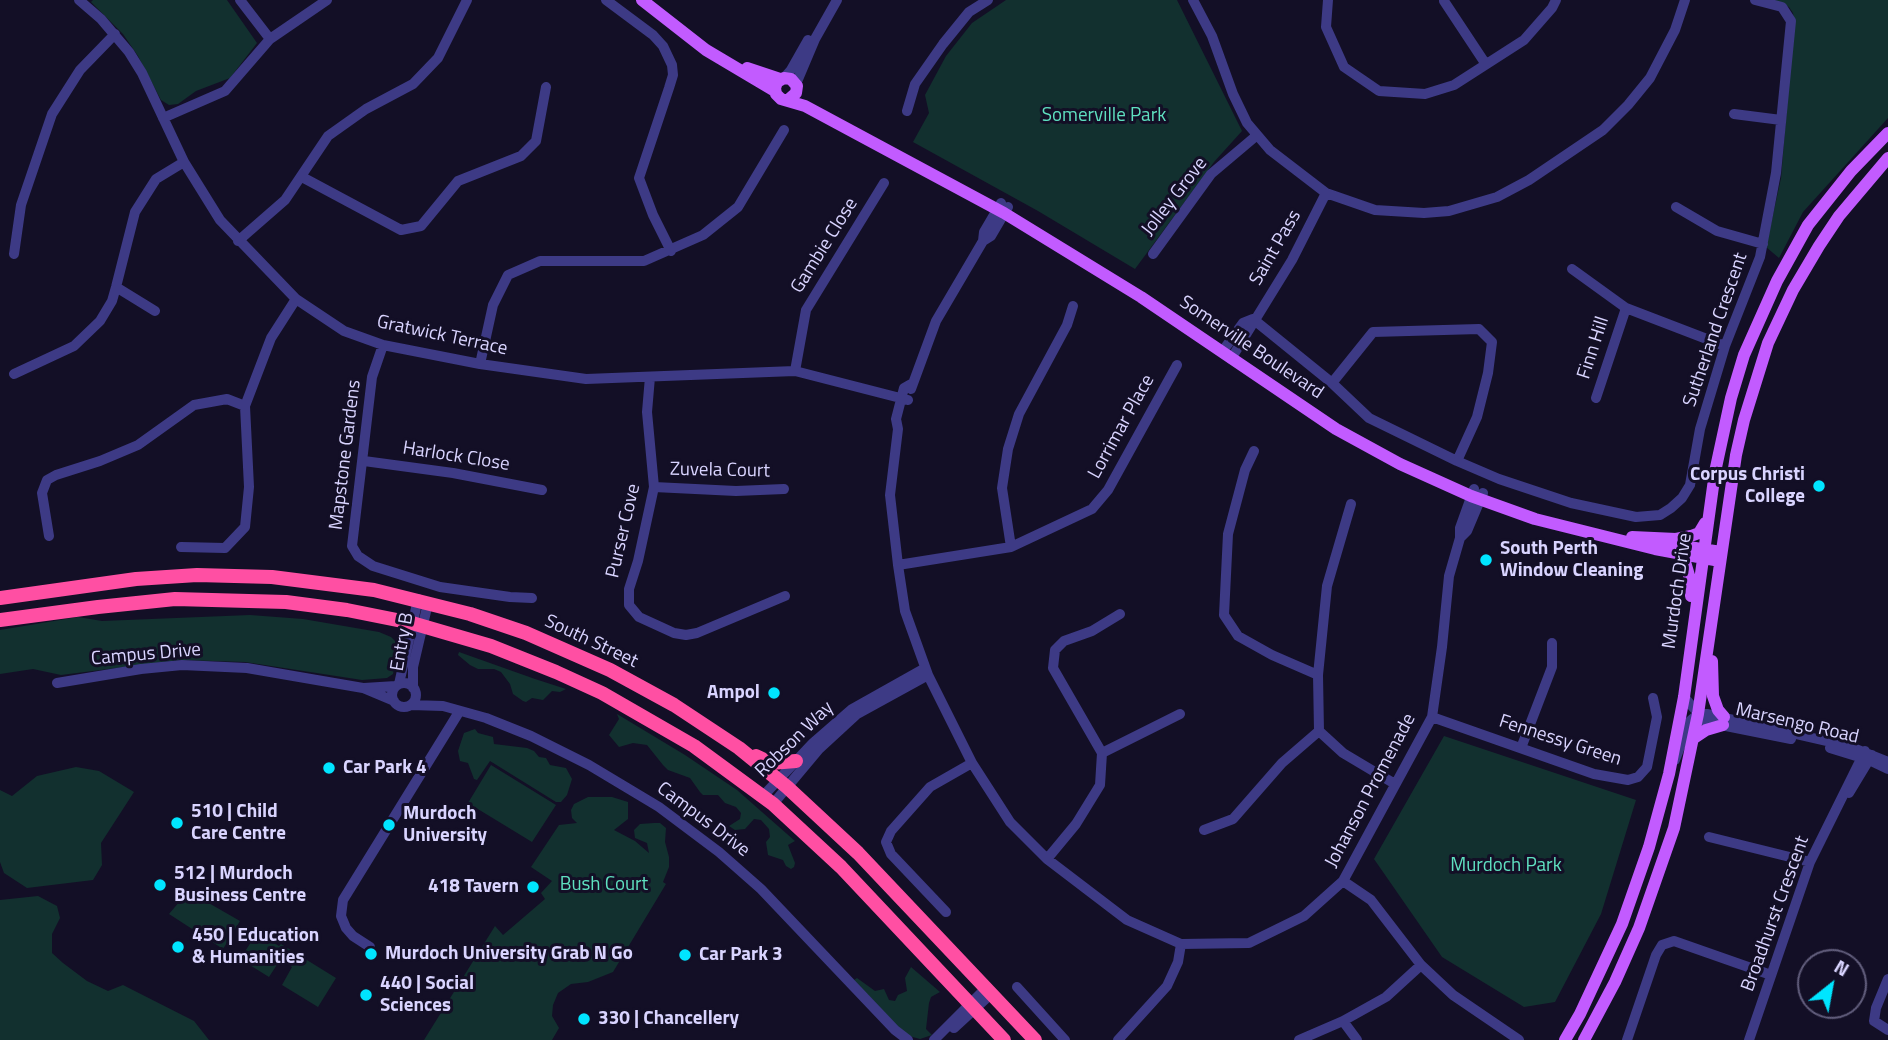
<!DOCTYPE html>
<html>
<head>
<meta charset="utf-8">
<style>
  body { margin:0 }
  #map { position:relative; width:1888px; height:1040px; overflow:hidden; background:#130f26; font-family:"Titillium Web",sans-serif }
  canvas { display:block }
  .north { position:absolute; left:1797px; top:949px; width:70px; height:70px; box-sizing:border-box; background:#130f26; border:2px solid #625e7d; border-radius:50%; rotate:31deg; font-size:19px; font-weight:700; line-height:28px; text-align:center; color:#d9d4ff }
  .north::after { content:''; display:block; margin:auto; width:24px; height:32px; background:#00e5ff; clip-path:polygon(50% 0,100% 100%,50% 72%,0 100%) }
</style>
</head>
<body>
<div id="map">
<canvas width="1888" height="1040"></canvas>
<div class="north">N</div>
</div>
<script>
const c = document.querySelector('canvas').getContext('2d');
c.lineJoin = 'round';
function paint(path, color) { c.fillStyle = color; c.fill(path, 'evenodd'); }
const poly = rows => new Path2D(rows.map(r => 'M' + r).join(''));
function stroke(path, color, width, dash) { c.strokeStyle = color; c.lineWidth = width; c.lineCap = dash ? 'butt' : 'round'; c.setLineDash(dash || []); c.stroke(path); }
function write(font, color, halo, rows, align = 'center') {
  c.font = font + ' "Titillium Web",sans-serif'; c.lineWidth = 6; c.setLineDash([]); c.textBaseline = 'middle'; c.strokeStyle = halo; c.fillStyle = color; for (const [text, x, y, turn = 0] of rows) {
    c.save(); c.translate(x, y); c.rotate((+turn || 0) * Math.PI / 180); c.textAlign = isNaN(turn) ? turn : align; if (halo) c.strokeText(text, 0, 0); c.fillText(text, 0, 0); c.restore();
  }
}
const green = poly([
  [93,0,227,0,257,43,230,78,196,91,178,104,169,105,161,100,138,56,123,34,91,2],
  [1006,0,1177,0,1242,131,1214,162,1135,269,1038,211,913,142,929,113,925,95,946,56,972,23],
  [1771,0,1888,0,1888,118,1803,212,1779,258,1766,247,1781,178,1794,23,1793,13,1789,7],
  [250,615,303,619,379,632,391,637,399,645,393,674,387,678,362,680,245,662,180,660,61,675,33,669,0,674,0,630,78,617,102,621],
  [459,652,535,679,566,689,560,692,552,691,543,700,532,698,526,702,523,701,513,694,510,684,501,672,494,669,478,669,470,665,458,655],
  [617,714,685,755,737,790,762,812,795,841,788,845,795,863,794,867,791,869,786,866,783,860,768,855,766,842,770,837,769,829,761,820,754,819,745,829,735,830,729,826,740,819,741,813,736,807,725,803,718,795,703,795,700,792,690,778,668,770,663,765,647,745,633,743,619,747,609,735,619,719],
  [475,729,478,733,493,737,494,744,527,748,534,751,539,757,546,758,550,765,566,768,572,779,567,795,561,802,556,802,490,761,477,780,474,779,468,763,460,761,458,751,464,733],
  [1444,736,1636,800,1601,914,1555,1002,1524,1007,1442,957,1374,859],
  [491,765,556,805,532,842,468,803],
  [76,767,99,771,134,792,101,843,102,865,93,880,27,888,4,873,0,862,0,790,12,796,37,776],
  [588,797,612,797,628,802,628,819,614,830,635,841,649,853,647,843,635,838,634,830,640,824,654,823,660,823,666,828,665,842,669,857,669,867,663,882,666,884,613,972,588,982,571,984,558,993,553,1005,552,1016,559,1028,552,1040,424,1040,495,926,503,935,545,899,541,893,552,881,531,867,559,825,577,823,572,818,571,810,574,804],
  [38,896,57,906,60,918,52,934,52,953,63,963,87,981,108,991,123,985,194,1021,209,1040,0,1040,0,900],
  [188,897,197,900,200,898,240,921,223,949,169,914,180,901],
  [257,933,279,946,281,944,336,978,318,1007,282,985,292,967,280,960,269,977,240,959],
  [911,967,940,992,931,997,929,1003,926,1029,932,1035,920,1039,909,1036,901,1030,854,980,857,978,875,991,884,989,889,1000,895,1001,898,995,907,991,905,978]
]);
const minor = poly([
  [79,0,101,19,129,52,142,73,184,162,220,220,296,299,344,331,383,345,480,364,586,379,795,371,908,400],
  [240,0,270,39],
  [606,0,653,35,663,46,672,65,673,75,669,88,639,178,653,215,671,251],
  [1193,0,1212,36,1233,94,1247,123,1270,150,1326,193,1375,210,1424,213,1449,211,1497,197,1529,180,1603,130,1628,105,1650,78,1675,30,1685,0],
  [1328,0,1326,27,1344,67,1379,91,1425,94,1454,85,1524,40,1552,8,1556,0],
  [1444,1,1485,63],
  [784,78,791,70,808,40],
  [796,84,815,39,837,0],
  [907,111,915,84,943,44,969,12,988,0],
  [1734,114,1781,120],
  [163,118,225,91,270,39,327,0],
  [302,177,401,230,421,226,458,181,521,156,536,141,546,87],
  [1676,207,1717,231,1763,244],
  [238,241,285,200,328,136,366,109,413,84,438,58,467,0],
  [983,241,991,236,1008,207],
  [14,254,21,205,52,114,80,70,115,34],
  [1153,254,1211,174,1256,136],
  [1572,269,1626,308,1725,346],
  [116,287,155,311],
  [1253,319,1332,383,1369,418,1457,461,1499,479,1571,503,1636,517,1660,515,1671,508,1682,498,1690,485,1700,429,1725,346,1760,257,1776,173,1791,21,1782,7,1755,0],
  [383,345,372,377,352,546,358,556,373,566,440,587,510,597,532,598],
  [1222,352,1243,323,1253,319],
  [1231,359,1292,260,1326,193],
  [480,364,493,305,508,275,540,261,644,261,703,235,738,207,784,130],
  [795,371,806,310,884,183],
  [14,374,74,346,100,321,112,301,116,287,135,212,156,179,184,162],
  [650,377,647,412,654,487,638,561,629,589,629,605,639,617,674,633,686,635,697,633,785,596],
  [1332,383,1373,332,1479,329,1492,342,1488,373,1477,417,1457,461],
  [911,384,904,388,896,419,898,429,890,495,898,565,905,611,928,675,972,763,1010,822,1047,859,1127,920,1181,944,1249,943,1304,916,1343,881,1432,717,1442,647,1449,576,1460,538,1460,528,1474,489],
  [911,389,936,321,983,241,984,232,1001,203],
  [1596,398,1626,308],
  [1254,451,1245,470,1228,534,1224,615,1238,636,1272,655,1318,675],
  [364,461,453,473,542,490],
  [654,487,736,491,784,489],
  [1351,504,1327,586,1318,675,1319,731,1343,753,1395,784],
  [49,536,42,493,47,480,56,475,100,461,138,445,194,405,227,399,245,406],
  [1460,538,1467,531,1483,493],
  [181,547,225,548,245,527,249,487,245,406,271,338,296,299],
  [1011,547,1002,488,1008,449,1019,414,1067,325,1073,306],
  [898,565,1011,547,1092,509,1108,490,1177,365],
  [57,683,141,669,182,665,247,668,363,688,394,701],
  '392 695a12 12 0 1 1 24 0a12 12 0 1 1-24 0Z',
  [399,684,418,599],
  [364,688,396,686],
  [413,688,413,667,428,603],
  [1684,697,1706,722,1791,739],
  [411,705,443,706,486,718,531,736,589,765,659,807,719,852,761,889,895,1030,908,1040],
  [1432,717,1594,774,1628,780,1638,777,1647,767,1657,717,1653,698],
  [1521,748,1552,667,1552,643],
  [1830,748,1869,760,1888,769],
  [1102,753,1180,714],
  [1675,760,1690,721,1698,714,1708,714,1848,746,1888,762],
  [1849,793,1872,755],
  [763,796,813,743,852,709,925,668],
  [773,804,819,749,857,714,928,675],
  [1204,830,1233,819,1282,763,1319,731],
  [1709,837,1810,862],
  [1047,859,1076,824,1100,785,1102,753,1053,668,1055,650,1064,641,1092,631,1120,614],
  [1343,881,1371,900,1421,965,1453,995,1519,1040],
  [946,912,891,854,886,842,891,831,930,787,972,763],
  [370,947,353,936,346,928,341,916,343,900,459,712],
  [1888,979,1876,1008,1874,1021,1888,1030],
  [1017,987,1065,1040],
  [1343,1021,1357,1040],
  [954,1028,992,993],
  [934,1040,987,987],
  [1118,1040,1167,986,1178,962,1181,944],
  [1299,1040,1343,1021,1386,997,1421,965],
  [1627,1040,1656,955,1662,945,1674,941,1771,975],
  [1749,1040,1810,862,1865,751]
]);
const major = poly([
  [642,0,706,50,775,91],
  [747,68,780,79],
  [788,100,796,93,797,86,791,79,784,78,777,82,775,88,776,94,781,99,805,106,1004,213,1141,297,1336,429,1400,464,1471,496,1535,519,1655,549,1720,561],
  [1632,537,1676,539,1691,536,1699,533,1705,523],
  [1663,543,1721,552],
  [1683,555,1690,579,1691,596],
  [1712,661,1713,696,1718,710,1724,717],
  [1694,738,1706,730,1723,725],
  [1565,1040,1580,1014,1622,924,1649,847,1669,774,1684,697,1715,472,1731,398,1744,355,1777,281,1808,225,1851,171,1888,133],
  [1584,1040,1615,982,1639,928,1674,828,1698,714,1736,455,1744,420,1768,343,1793,290,1819,246,1839,216,1888,158]
]);
const highway = poly([
  [0,598,136,579,197,575,272,577,374,590,470,614,526,633,610,670,674,705,739,748,787,787,858,853,1035,1040],
  [0,620,98,607,175,599,286,602,347,610,412,623,491,646,556,672,602,693,694,746,773,804,841,867,1004,1040],
  [756,756,771,763,796,761]
]);
const markers = [
  [1819,486,7,"#00e5ff"],
  [1486,560,7,"#00e5ff"],
  [774,693,7,"#00e5ff"],
  [329,768,7,"#00e5ff"],
  [177,823,7,"#00e5ff"],
  [389,825,7,"#00e5ff"],
  [160,885,7,"#00e5ff"],
  [533,887,7,"#00e5ff"],
  [178,947,7,"#00e5ff"],
  [371,954,7,"#00e5ff"],
  [685,955,7,"#00e5ff"],
  [366,995,7,"#00e5ff"],
  [584,1019,7,"#00e5ff"]
];
const parkNames = [
  ["Somerville Park",1104,116],
  ["Murdoch Park",1506,866],
  ["Bush Court",604,885]
];
const streetNames = [
  ["Jolley Grove",1175,197,-52],
  ["Gambie Close",825,246,-58],
  ["Saint Pass",1276,248,-60],
  ["Sutherland Crescent",1716,330,-71],
  ["Gratwick Terrace",442,336,12],
  ["Somerville Boulevard",1251,348,34],
  ["Finn Hill",1594,348,-72],
  ["Lorrimar Place",1122,427,-61],
  ["Mapstone Gardens",346,455,-83],
  ["Harlock Close",456,457,9],
  ["Zuvela Court",720,471,1],
  ["Purser Cove",624,531,-77],
  ["Murdoch Drive",1678,591,-82],
  ["Entry B",403,642,-80],
  ["South Street",591,642,25],
  ["Campus Drive",146,655,-5],
  ["Marsengo Road",1797,724,13],
  ["Robson Way",795,740,-44],
  ["Fennessy Green",1560,741,18],
  ["Johanson Promenade",1371,791,-62],
  ["Campus Drive",703,820,37],
  ["Broadhurst Crescent",1776,914,-70]
];
const poiNames = [
  ["Corpus Christi",1805,475,"right"],
  ["College",1805,497,"right"],
  ["South Perth",1500,549],
  ["Window Cleaning",1500,571],
  ["Ampol",760,693,"right"],
  ["Car Park 4",343,768],
  ["510 | Child",191,812],
  ["Care Centre",191,834],
  ["Murdoch",403,814],
  ["University",403,836],
  ["512 | Murdoch",174,874],
  ["Business Centre",174,896],
  ["418 Tavern",519,887,"right"],
  ["450 | Education",192,936],
  ["& Humanities",192,958],
  ["Murdoch University Grab N Go",385,954],
  ["Car Park 3",699,955],
  ["440 | Social",380,984],
  ["Sciences",380,1006],
  ["330 | Chancellery",598,1019]
];
paint(green, '#12302f');
stroke(minor, '#3d3a85', 10);
stroke(major, '#c25bff', 12);
stroke(highway, '#ff4fa3', 14);
for (const [x, y, r, color] of markers) { const dot = new Path2D(); dot.arc(x, y, r, 0, 2 * Math.PI); c.fillStyle = color; c.fill(dot); stroke(dot, '#130f26', 2.5); }
write('19px', '#5fe0c0', '#130f26', parkNames);
write('19px', '#d9d4ff', '#130f26', streetNames);
write('bold 19px', '#d9d4ff', '#130f26', poiNames, 'left');
</script>
</body>
</html>
